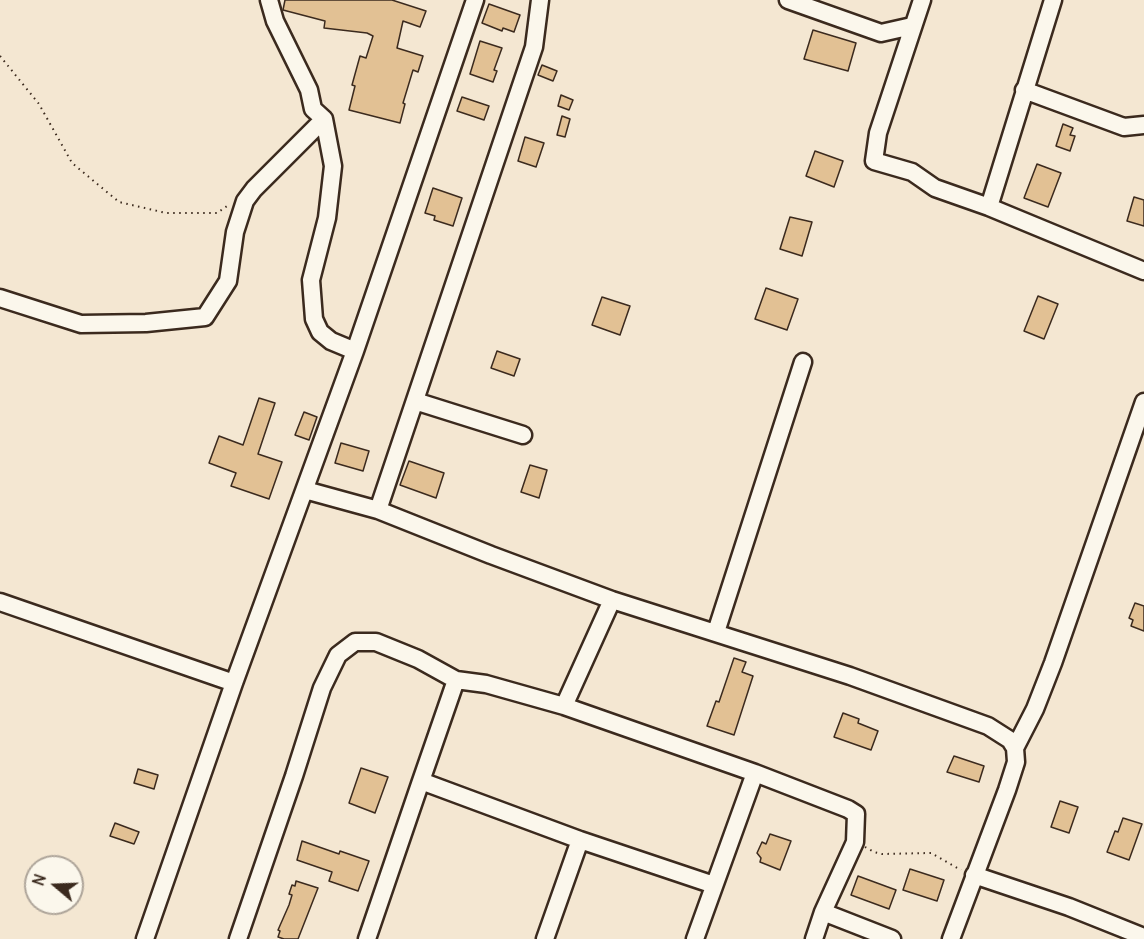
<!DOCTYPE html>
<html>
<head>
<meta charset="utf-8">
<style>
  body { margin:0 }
  #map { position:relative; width:1144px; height:939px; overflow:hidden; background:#f4e7d2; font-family:Delius,sans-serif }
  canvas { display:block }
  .north { position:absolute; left:24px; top:855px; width:60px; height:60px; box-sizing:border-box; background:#fbf7ec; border:2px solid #aea59a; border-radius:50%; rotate:289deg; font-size:16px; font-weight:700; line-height:24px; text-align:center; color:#3b2a1e }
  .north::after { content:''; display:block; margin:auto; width:21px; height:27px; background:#3b2a1e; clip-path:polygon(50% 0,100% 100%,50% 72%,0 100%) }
</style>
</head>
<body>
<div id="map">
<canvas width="1144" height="939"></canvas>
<div class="north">N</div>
</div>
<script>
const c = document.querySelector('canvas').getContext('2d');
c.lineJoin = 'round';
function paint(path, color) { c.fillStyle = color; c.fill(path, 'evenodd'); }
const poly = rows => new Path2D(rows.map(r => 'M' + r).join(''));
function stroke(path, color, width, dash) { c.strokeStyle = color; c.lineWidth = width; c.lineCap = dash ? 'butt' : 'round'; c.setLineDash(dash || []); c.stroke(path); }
const building = poly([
  [285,0,392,0,426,11,420,27,403,21,397,48,423,56,418,72,413,70,403,103,405,104,400,123,349,110,355,86,352,85,360,56,366,58,373,36,367,33,324,28,325,21,283,10,285,0],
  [489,4,520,15,514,32,503,28,502,31,482,23,489,4],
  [813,30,856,43,848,71,804,59,813,30],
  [480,41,502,48,494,70,497,71,493,82,470,74,480,41],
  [542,65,557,71,553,81,538,75,542,65],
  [561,95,573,100,569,110,558,106,561,95],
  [462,97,489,106,484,120,457,111,462,97],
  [562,116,570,119,565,137,557,135,562,116],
  [1063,124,1073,128,1070,135,1075,136,1070,151,1056,146,1063,124],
  [525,137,544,143,536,167,518,161,525,137],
  [815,151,843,161,834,187,806,176,815,151],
  [1037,164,1061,173,1048,207,1024,198,1037,164],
  [433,188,462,198,453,226,434,220,435,216,425,213,433,188],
  [1134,197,1144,200,1144,226,1127,221,1134,197],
  [790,217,812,222,802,256,780,249,790,217],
  [766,288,798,299,787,330,755,319,766,288],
  [1038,296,1058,304,1044,339,1024,331,1038,296],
  [602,297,630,306,620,335,592,325,602,297],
  [497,351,520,359,514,376,491,368,497,351],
  [259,398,275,403,258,454,282,462,269,499,231,486,236,473,209,463,219,436,243,445,259,398],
  [304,412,317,417,309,440,295,435,304,412],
  [341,443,369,451,363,471,335,463,341,443],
  [409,461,444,473,436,498,400,485,409,461],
  [530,465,547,470,539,498,521,492,530,465],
  [1135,603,1144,606,1144,631,1131,626,1133,620,1129,618,1135,603],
  [734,658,746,662,742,672,753,676,734,735,707,726,716,701,719,702,734,658],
  [843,713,859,719,858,723,878,731,871,750,834,737,843,713],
  [954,756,984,766,979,782,947,772,954,756],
  [361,768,388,777,375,813,349,803,361,768],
  [138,769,158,775,154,789,134,783,138,769],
  [1060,801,1078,807,1069,833,1051,827,1060,801],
  [1123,818,1142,824,1129,860,1107,852,1115,831,1118,832,1123,818],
  [115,823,139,832,134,844,110,836,115,823],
  [770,834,791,841,780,870,760,862,761,858,757,853,762,842,766,844,770,834],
  [302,841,339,854,340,851,369,861,358,891,329,881,332,872,297,860,302,841],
  [910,869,944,880,937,901,903,890,910,869],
  [858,876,896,890,889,909,851,895,858,876],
  [296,881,318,888,298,939,284,939,278,937,280,931,278,930,289,905,292,895,289,894,292,885,295,886,296,881]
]);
const path = poly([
  [0,56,39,104,72,163,119,202,166,213,217,213,230,204],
  [865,847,874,852,882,854,931,853,961,870]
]);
const minor = poly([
  [269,0,275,21,309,90,313,109,324,119,333,166,327,218,311,280,314,319,320,332,331,341,355,351],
  [788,0,881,33,912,26],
  [922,0,878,133,874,161,912,172,935,188,989,207,1144,271],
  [1024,90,1124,127,1144,125],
  [989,207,1053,0],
  [0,298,81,324,146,323,205,317,228,281,235,232,245,201,254,189,324,119],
  [415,401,523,435],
  [305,490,378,510,534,47,540,0],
  [378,510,491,555,612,600,850,676,988,726,1010,740,1015,748],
  [0,602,234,683],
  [716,632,803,362],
  [564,706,612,600],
  [974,875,1069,907,1144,937],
  [714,885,580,840,421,781,456,680,486,684,564,706,755,773,848,809,856,814,855,842,823,912,814,939],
  [823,912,892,939],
  [145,939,234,683,355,351,475,0],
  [238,939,294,776,322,688,338,655,355,642,376,642,418,659,456,680],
  [367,939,421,781],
  [545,939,580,840],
  [695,939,755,773],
  [951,939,1007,790,1016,762,1015,748,1035,709,1053,663,1144,402]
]);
paint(building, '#e2c194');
stroke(building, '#3b2a1e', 1.5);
stroke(minor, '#3b2a1e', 21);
stroke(path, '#3b2a1e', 2, [1.5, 4.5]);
stroke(minor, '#fbf7ec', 16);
</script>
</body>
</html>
